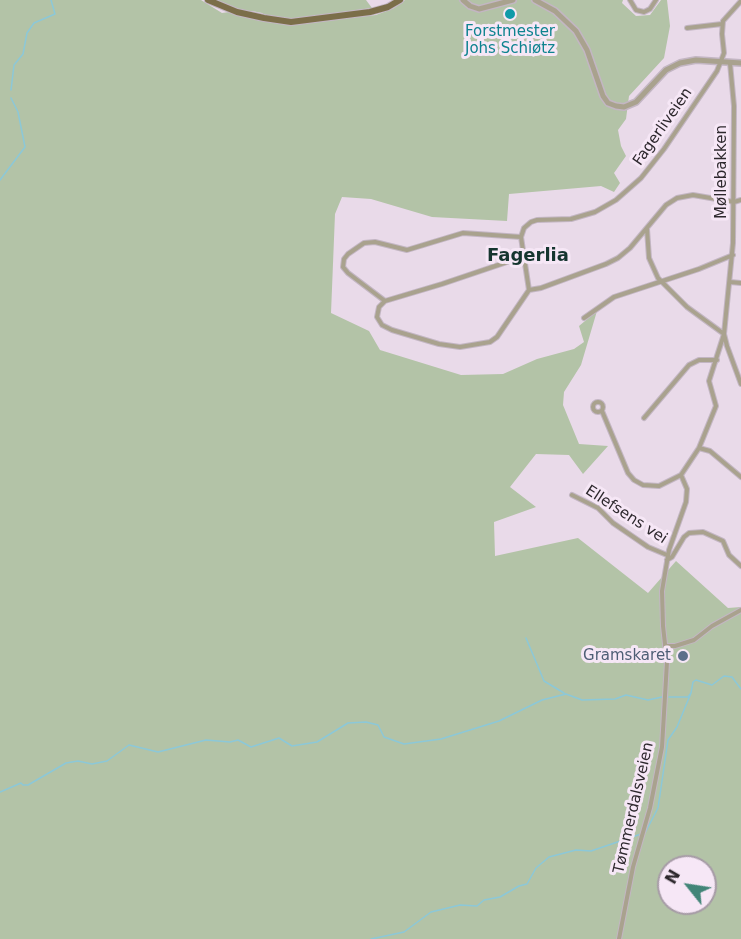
<!DOCTYPE html>
<html>
<head>
<meta charset="utf-8">
<style>
  body { margin:0 }
  #map { position:relative; width:741px; height:939px; overflow:hidden; background:#e9dae9; font-family:"DejaVu Sans",sans-serif }
  canvas { display:block }
  .north { position:absolute; left:657px; top:855px; width:60px; height:60px; box-sizing:border-box; background:#f6e7f6; border:2px solid #a69ba6; border-radius:50%; rotate:300deg; font-size:16px; font-weight:700; line-height:24px; text-align:center; color:#2d282d }
  .north::after { content:''; display:block; margin:auto; width:21px; height:27px; background:#428578; clip-path:polygon(50% 0,100% 100%,50% 72%,0 100%) }
</style>
</head>
<body>
<div id="map">
<canvas width="741" height="939"></canvas>
<div class="north">N</div>
</div>
<script>
const c = document.querySelector('canvas').getContext('2d');
c.lineJoin = 'round';
function paint(path, color) { c.fillStyle = color; c.fill(path, 'evenodd'); }
const poly = rows => new Path2D(rows.map(r => 'M' + r).join(''));
function stroke(path, color, width, dash) { c.strokeStyle = color; c.lineWidth = width; c.lineCap = dash ? 'butt' : 'round'; c.setLineDash(dash || []); c.stroke(path); }
function write(font, color, halo, rows, align = 'center') {
  c.font = font + ' "DejaVu Sans",sans-serif'; c.lineWidth = 6; c.setLineDash([]); c.textBaseline = 'middle'; c.strokeStyle = halo; c.fillStyle = color; for (const [text, x, y, turn = 0] of rows) {
    c.save(); c.translate(x, y); c.rotate((+turn || 0) * Math.PI / 180); c.textAlign = isNaN(turn) ? turn : align; if (halo) c.strokeText(text, 0, 0); c.fillText(text, 0, 0); c.restore();
  }
}
const green = poly([
  [0,0,201,0,222,13,229,12,257,20,291,24,376,15,394,8,405,0,623,0,622,3,636,16,650,15,661,0,667,0,670,26,664,58,629,96,626,119,618,130,621,146,626,156,614,173,620,183,614,192,601,186,509,194,507,221,432,217,371,199,342,197,335,214,331,313,369,331,380,350,461,375,503,374,537,359,574,349,584,342,579,326,597,311,581,365,564,392,563,405,579,444,608,446,583,474,569,455,536,454,510,487,536,507,494,522,495,556,578,538,648,593,676,561,728,608,741,607,741,939,0,939],
  [669,867,705,867,705,903,669,903],
  [214,0,366,0,372,8,291,19,266,16,262,13,252,11,247,12]
]);
const stream = poly([
  [11,90,14,65,23,54,27,33,34,23,55,14,51,0],
  [0,180,25,147,18,112,11,98],
  [526,638,544,681,564,693],
  [669,697,688,697,691,693,693,682,696,680,712,685,724,676,732,677,741,689],
  [0,792,21,783,23,785,28,785,66,763,78,761,92,764,107,761,129,745,158,752,206,740,230,742,238,740,251,747,279,738,292,746,317,742,348,723,366,722,378,725,384,737,404,744,441,739,499,721,542,700,566,694,582,700,615,699,626,695,648,700,662,697],
  [645,833,658,808,668,740,677,727,691,693],
  [371,939,404,932,431,912,460,905,477,906,484,900,500,897,519,886,527,884,536,868,549,857,576,850,591,851,641,834]
]);
const minor = poly([
  [630,0,636,10,644,12,650,9,656,0],
  [687,28,722,24],
  [647,229,649,258,658,278,687,307,724,334,727,346,741,384],
  [730,282,741,283],
  [529,290,541,288,606,264,618,258,630,248,666,205,677,198,693,195,734,202,741,200],
  [385,301,379,307,377,317,382,325,392,330,439,344,460,347,490,342,497,337,529,290,521,237,524,228,531,222,537,220,571,219,595,212,616,200,641,178,664,149,717,71,724,53,722,34,723,21,741,1],
  [385,301,348,273,343,267,344,259,348,254,364,243,375,242,407,250,463,233,521,237],
  [385,301,442,284,522,257],
  [584,318,614,297,699,269,733,255],
  '593 407a5 5 0 1 1 10 0a5 5 0 1 1-10 0Z',
  [602,411,628,473,634,480,643,485,659,486,681,475],
  [644,418,689,365,699,360,717,360],
  [699,448,710,451,741,477],
  [572,495,598,508,613,523,648,547,667,555],
  [667,560,672,557,684,537,689,533,703,532,723,541,729,555,741,566],
  [665,646,675,646,694,640,712,626,741,610],
  [619,939,633,867,650,808,662,747,667,662,663,626,662,591,669,550,686,502,687,489,681,475,699,448,716,406,709,381,724,334,733,243,734,106,730,63]
]);
const tertiary = poly([
  [463,0,470,6,479,9,513,0],
  [535,0,555,11,576,31,587,50,603,96,608,103,616,106,624,107,636,102,666,70,680,63,696,60,741,63]
]);
const primary = poly([
  [208,0,237,12,264,18,291,22,370,12,388,7,400,0]
]);
const markers = [
  [510,14,6,"#0f9aa8"],
  [683,656,6,"#5c6f8a"]
];
const cultureNames = [
  ["Forstmester",510,32],
  ["Johs Schiøtz",510,49]
];
const streetNames = [
  ["Fagerliveien",663,127,-55],
  ["Møllebakken",722,172,-90],
  ["Ellefsens vei",626,515,33],
  ["Tømmerdalsveien",634,808,-77]
];
const serviceNames = [
  ["Gramskaret",671,656]
];
const quarterNames = [
  ["Fagerlia",528,256]
];
paint(green, '#b3c3a7');
stroke(stream, '#8cc8d8', 1.5);
stroke(minor, '#c3b6c3', 6);
stroke(tertiary, '#c3b6c3', 8);
stroke(primary, '#c3b6c3', 8);
stroke(minor, '#a9a28e', 4);
stroke(tertiary, '#a9a28e', 5);
stroke(primary, '#7b6e49', 6);
for (const [x, y, r, color] of markers) { const dot = new Path2D(); dot.arc(x, y, r, 0, 2 * Math.PI); c.fillStyle = color; c.fill(dot); stroke(dot, '#f6e7f6', 2); }
write('15px', '#0d838f', '#f6e7f6', cultureNames);
write('15px', '#2d282d', '#f6e7f6', streetNames);
write('15px', '#4e5e75', '#f6e7f6', serviceNames, 'right');
write('bold 18px', '#15352f', '#f6e7f6', quarterNames);
</script>
</body>
</html>
